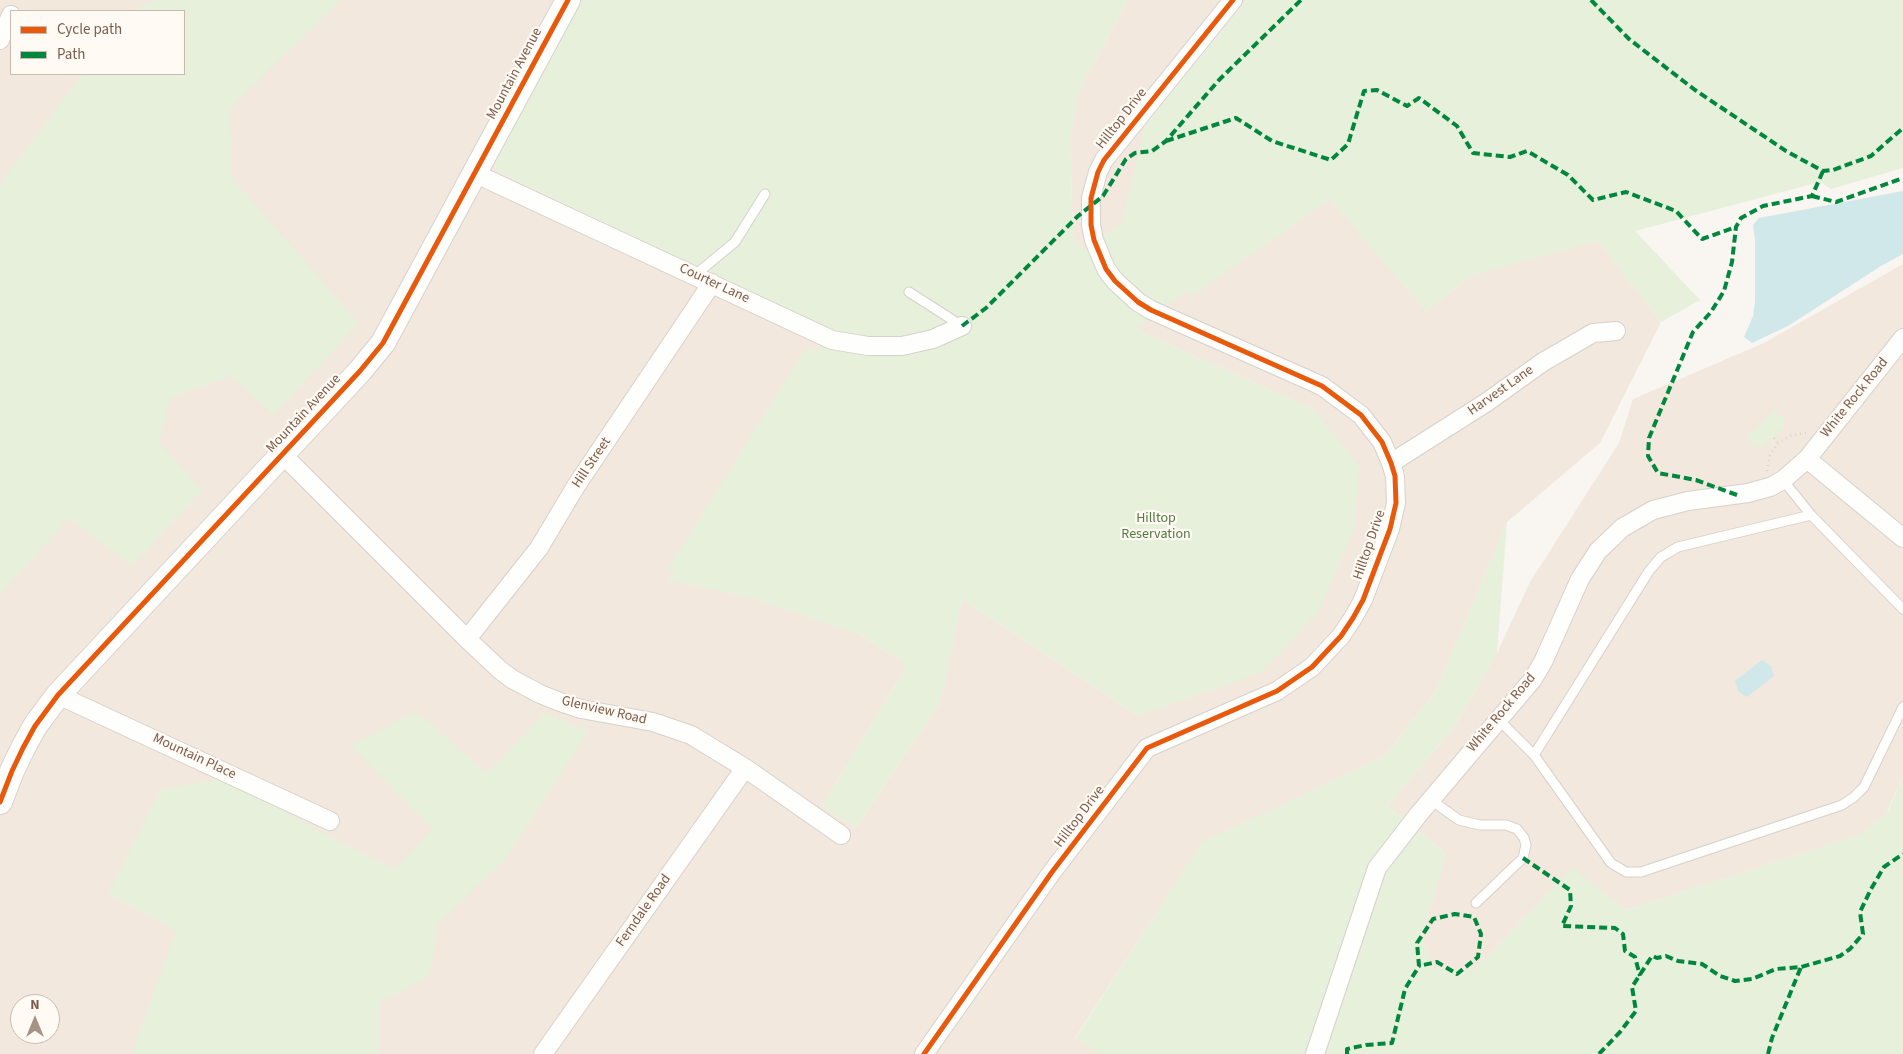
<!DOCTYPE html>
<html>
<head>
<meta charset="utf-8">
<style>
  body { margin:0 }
  #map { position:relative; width:1903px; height:1054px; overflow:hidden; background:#f9f5f0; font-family:"Source Sans 3",sans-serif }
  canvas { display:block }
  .legend { position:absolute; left:10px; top:10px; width:175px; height:65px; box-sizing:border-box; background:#fffaf3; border:1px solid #cabbb1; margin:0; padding:6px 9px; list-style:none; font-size:15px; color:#7a5c4d }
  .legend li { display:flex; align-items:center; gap:10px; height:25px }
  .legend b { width:25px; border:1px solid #cabbb1 }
  .north { position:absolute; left:10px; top:994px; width:50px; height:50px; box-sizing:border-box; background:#fffaf3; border:1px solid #cabbb1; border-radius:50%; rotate:0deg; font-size:14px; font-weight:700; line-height:20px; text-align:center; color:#7a5c4d }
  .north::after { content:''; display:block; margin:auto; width:18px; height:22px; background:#a69286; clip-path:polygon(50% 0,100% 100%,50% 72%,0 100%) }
</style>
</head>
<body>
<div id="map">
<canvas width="1903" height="1054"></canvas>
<ul class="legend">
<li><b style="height:6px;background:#e8590c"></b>Cycle path</li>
<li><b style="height:6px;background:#00873e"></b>Path</li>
</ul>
<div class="north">N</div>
</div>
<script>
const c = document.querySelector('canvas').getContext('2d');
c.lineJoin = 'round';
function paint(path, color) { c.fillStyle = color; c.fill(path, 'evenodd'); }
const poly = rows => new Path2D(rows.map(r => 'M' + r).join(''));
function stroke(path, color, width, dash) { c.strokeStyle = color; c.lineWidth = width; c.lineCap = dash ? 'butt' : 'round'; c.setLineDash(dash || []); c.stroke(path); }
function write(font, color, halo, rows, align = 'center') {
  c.font = font + ' "Source Sans 3",sans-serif'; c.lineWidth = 4.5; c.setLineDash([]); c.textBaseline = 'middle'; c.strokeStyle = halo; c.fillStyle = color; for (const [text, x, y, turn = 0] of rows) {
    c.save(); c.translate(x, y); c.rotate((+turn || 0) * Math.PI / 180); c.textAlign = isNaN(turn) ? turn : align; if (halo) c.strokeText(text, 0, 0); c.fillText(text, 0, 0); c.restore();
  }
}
const residential = poly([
  [0,0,582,0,495,162,494,167,497,171,717,277,828,335,669,580,827,613,907,665,822,806,856,828,940,704,962,599,1138,716,1315,410,1141,332,1073,236,1070,138,1079,91,1128,0,1247,0,1145,125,1330,199,1426,311,1546,219,1582,220,1661,322,1600,443,1507,522,1436,691,1383,757,1202,843,1075,1038,1100,1054,0,1054],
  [11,11,184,11,184,74,11,74],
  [20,1004,50,1004,50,1034,20,1034],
  [1903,264,1903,777,1879,829,1626,910,1572,869,1474,970,1433,968,1422,936,1446,853,1387,806,1453,729,1497,653,1530,582,1619,443,1633,399,1764,343]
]);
const green = poly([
  [155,0,342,0,230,108,232,178,358,321,353,330,273,416,231,376,170,398,159,443,203,490,132,566,69,518,0,595,0,184,82,74,184,74,184,11,135,11],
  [582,0,1128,0,1079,91,1070,138,1073,236,1083,250,1122,222,1145,125,1247,0,1903,0,1903,168,1831,189,1820,182,1635,231,1700,300,1661,322,1598,241,1473,275,1426,311,1330,200,1192,296,1186,292,1138,328,1141,332,1315,410,1359,465,1355,528,1318,613,1262,672,1138,716,962,599,940,704,856,828,822,806,907,665,861,635,752,598,668,580,674,571,668,569,805,349,817,351,828,335,717,277,497,171,494,167,495,162],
  [1775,409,1784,419,1784,428,1763,447,1755,447,1746,437],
  [1507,522,1497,653,1453,729,1387,806,1446,853,1422,936,1433,968,1474,970,1572,868,1626,910,1860,835,1888,811,1903,777,1903,1054,1100,1054,1075,1039,1202,842,1383,757,1436,691],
  [416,711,487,773,544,713,589,731,505,860,438,924,430,976,379,1003,379,1054,133,1054,132,1052,176,931,108,894,161,789,227,778,315,829,395,869,432,829,351,746]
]);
const water = poly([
  [1903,191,1903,254,1881,266,1788,326,1752,343,1744,337,1753,316,1755,302,1755,240,1753,225,1759,218],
  [1762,660,1771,666,1774,676,1747,697,1743,695,1738,691,1735,681]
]);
const path = poly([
  [1774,438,1778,443],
  [1767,471,1770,455,1778,443,1792,435,1807,433]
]);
const lane = poly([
  [695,275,735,242,765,194],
  [909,292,962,326],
  [1783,480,1811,515,1903,609],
  [1498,719,1534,755,1611,863,1626,872,1641,872,1842,805,1854,797,1864,787,1903,707],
  [1534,755,1649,571,1661,557,1678,547,1811,515],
  [1431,800,1459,820,1480,825,1506,825,1517,829,1524,838,1526,845,1523,858,1476,903]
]);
const street = poly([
  [0,40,11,15],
  [474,173,832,340,868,346,902,346,933,339,962,326],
  [282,454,467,639,500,670,512,679,540,694,560,702,581,709,653,722,691,735,745,768,841,835],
  [1807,459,1903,538],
  [1391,463,1487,402,1543,362,1593,333,1616,331],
  [467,639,539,548,576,486,712,283],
  [58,695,330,821],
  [543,1054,745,768],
  [924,1054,1052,872,1147,748,1277,691,1312,667,1341,636,1353,618,1363,600,1390,529,1396,503,1395,476,1391,463,1382,442,1361,415,1322,386,1151,310,1138,302,1115,281,1106,269,1094,240,1091,225,1091,198,1098,172,1104,160,1233,0],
  [1315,1054,1377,868,1418,815,1533,679,1543,662,1580,579,1598,551,1622,528,1653,510,1688,501,1748,493,1770,487,1783,480,1807,459,1903,338]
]);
const secondary = poly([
  [0,802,12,771,23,748,35,726,58,695,360,371,383,343,568,0]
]);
const quiet = poly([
  [1591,0,1629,39,1695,90,1786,151,1823,171,1833,170,1871,156,1903,128],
  [1166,141,1236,118,1272,141,1331,160,1348,144,1364,91,1377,90,1407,106,1419,98,1457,126,1473,153,1510,157,1527,151,1568,175,1593,200,1626,192,1676,211,1702,239,1736,227],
  [1812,196,1836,202,1903,178],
  [962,326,986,308,1078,216,1103,196,1126,159,1135,153,1152,151,1166,141,1219,80,1301,0],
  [1737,495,1696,480,1658,473,1648,456,1649,438,1693,332,1711,312,1724,291,1732,262,1736,227,1741,218,1763,206,1812,196,1823,171],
  [1523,858,1570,890,1571,906,1562,926,1615,928,1623,934,1625,951,1635,957,1640,976],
  [1347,1054,1347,1049,1366,1045,1392,1043,1405,989,1419,966,1417,943,1433,919,1455,914,1474,917,1481,934,1478,957,1457,974,1437,962,1419,966],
  [1599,1054,1620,1032,1636,1011,1632,987,1652,956,1657,958,1666,956,1678,961,1702,964,1720,976,1735,981,1752,979,1776,969,1801,967,1840,956,1850,949,1863,934,1860,912,1871,889,1884,867,1903,854],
  [1768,1054,1772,1038,1801,967]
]);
const cycleway = poly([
  [0,802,12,771,23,748,35,726,58,695,360,371,383,343,568,0],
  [924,1054,1052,872,1147,748,1277,691,1312,667,1341,636,1353,618,1363,600,1390,529,1396,503,1395,476,1391,463,1382,442,1361,415,1322,386,1151,310,1138,302,1115,281,1106,269,1094,240,1091,225,1091,198,1098,172,1104,160,1233,0]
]);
const streetNames = [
  ["Mountain Avenue",515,74,-62],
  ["Hilltop Drive",1122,119,-52],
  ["Courter Lane",714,284,25],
  ["Harvest Lane",1501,391,-35],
  ["White Rock Road",1855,398,-51],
  ["Mountain Avenue",304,414,-47],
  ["Hill Street",592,463,-56],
  ["Hilltop Drive",1370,545,-71],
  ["Glenview Road",604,711,13],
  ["White Rock Road",1502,713,-50],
  ["Mountain Place",194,757,25],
  ["Hilltop Drive",1080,817,-53],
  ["Ferndale Road",644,911,-55]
];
const parkNames = [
  ["Hilltop",1156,519],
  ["Reservation",1156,535]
];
paint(residential, '#f2e8de');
paint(green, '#e7f0db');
paint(water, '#d0e8ea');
stroke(lane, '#d7d1cb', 11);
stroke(street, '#d7d1cb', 20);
stroke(secondary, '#d9d2cb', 26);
stroke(path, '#dcd5d0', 2.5, [1, 4]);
stroke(lane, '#fefefd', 9);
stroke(street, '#fefefd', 18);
stroke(secondary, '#fefefd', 24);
stroke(quiet, '#00873e', 4, [8, 4]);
stroke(cycleway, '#e8590c', 5);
write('14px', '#7a5c4d', '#fffaf3', streetNames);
write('14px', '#537a41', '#fffaf3', parkNames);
</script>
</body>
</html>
